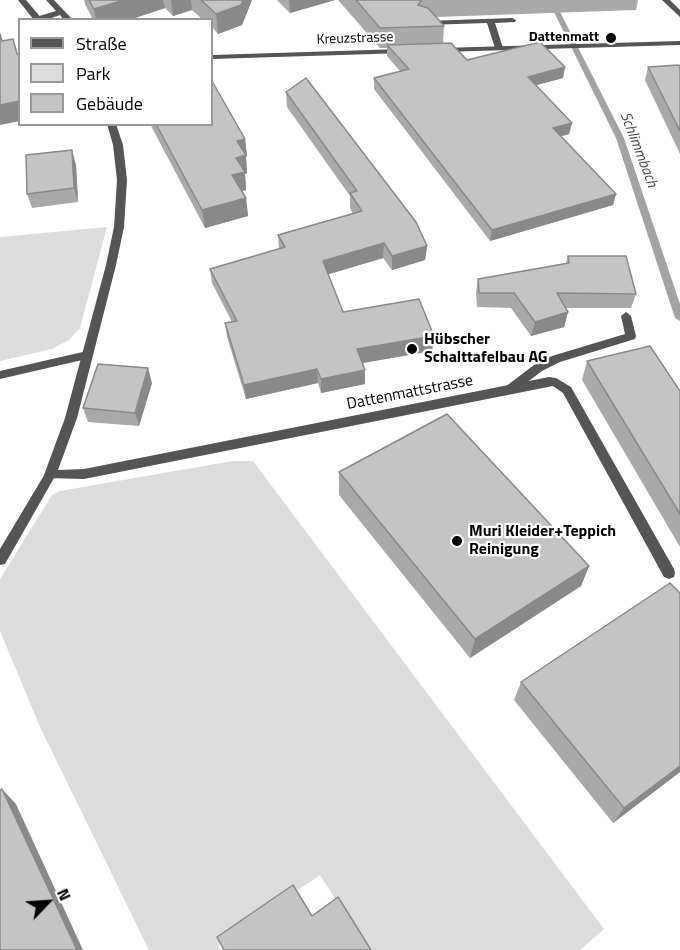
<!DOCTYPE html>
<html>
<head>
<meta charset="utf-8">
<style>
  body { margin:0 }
  #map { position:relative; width:680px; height:950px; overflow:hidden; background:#fff; font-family:"Titillium Web",sans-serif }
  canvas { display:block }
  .legend { position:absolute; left:18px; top:18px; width:195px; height:108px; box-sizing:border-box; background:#fff; border:2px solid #999; margin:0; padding:8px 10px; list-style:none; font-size:18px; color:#000 }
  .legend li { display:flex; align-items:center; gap:12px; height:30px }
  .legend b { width:30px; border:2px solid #999 }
  .north { position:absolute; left:18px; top:872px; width:60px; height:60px; -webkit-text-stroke:4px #fff; paint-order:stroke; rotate:65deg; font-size:16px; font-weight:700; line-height:24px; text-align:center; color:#000 }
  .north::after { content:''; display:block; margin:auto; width:21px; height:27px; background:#000; clip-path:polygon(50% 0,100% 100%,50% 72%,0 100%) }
</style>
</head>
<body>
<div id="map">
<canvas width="680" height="950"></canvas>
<ul class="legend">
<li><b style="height:8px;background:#555"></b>Straße</li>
<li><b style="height:16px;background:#dcdcdc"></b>Park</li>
<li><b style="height:16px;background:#c4c4c4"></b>Gebäude</li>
</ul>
<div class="north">N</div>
</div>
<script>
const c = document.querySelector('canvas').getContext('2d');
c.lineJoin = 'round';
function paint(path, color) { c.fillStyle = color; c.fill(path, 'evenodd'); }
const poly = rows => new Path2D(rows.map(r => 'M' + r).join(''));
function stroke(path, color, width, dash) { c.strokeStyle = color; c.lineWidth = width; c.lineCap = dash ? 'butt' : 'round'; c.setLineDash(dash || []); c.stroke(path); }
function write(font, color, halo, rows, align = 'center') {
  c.font = font + ' "Titillium Web",sans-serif'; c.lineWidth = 4.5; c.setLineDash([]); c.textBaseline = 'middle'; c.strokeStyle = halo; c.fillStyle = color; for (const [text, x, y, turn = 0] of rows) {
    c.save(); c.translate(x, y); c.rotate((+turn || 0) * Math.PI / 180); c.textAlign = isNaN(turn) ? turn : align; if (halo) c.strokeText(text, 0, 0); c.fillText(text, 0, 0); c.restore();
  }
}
const green = poly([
  [107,227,80,328,69,340,52,349,0,361,0,237],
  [233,461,253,461,604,929,580,950,368,950,320,875,218,945,220,950,149,950,40,727,0,631,0,579,52,495,60,491]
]);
const stream = poly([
  [548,0,554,0,624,138,680,304,680,321,675,318,616,138,548,0]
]);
const lane = poly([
  [46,0,54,0,73,20,64,20,60,15,46,20,35,20,36,17,56,11,46,0],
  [512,18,516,20,515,22,495,23,503,48,499,50,495,48,487,23,426,25,422,23,426,21,512,18],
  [626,312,631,316,636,336,635,339,560,362,542,371,513,393,505,393,503,390,505,387,534,365,552,356,625,334,621,316,626,312],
  [87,351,92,355,91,358,0,379,0,371,87,351],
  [50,470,54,472,56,475,54,478,5,564,0,565,0,549,46,472,50,470]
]);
const street = poly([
  [18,0,26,0,43,20,34,20,18,0],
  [662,0,670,0,680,10,680,17,662,0],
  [680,41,680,45,441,52,437,50,441,48,680,41],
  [402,49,406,51,405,53,212,59,212,55,402,49],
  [107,124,116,124,123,145,127,180,124,227,116,265,77,418,58,470,84,469,549,377,556,378,571,387,674,569,675,573,674,577,669,579,664,577,563,393,553,386,84,479,46,478,44,475,65,418,106,265,114,227,117,180,113,145,107,124]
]);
const wall = poly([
  [84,0,252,0,242,25,218,34,212,27,212,20,203,20,192,10,173,16,165,8,129,20,93,20,85,4],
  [277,0,335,0,290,13],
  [338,0,638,0,636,10,436,17,444,26,443,43,467,60,565,67,563,78,536,85,572,123,569,134,561,136,616,194,613,205,490,241,374,89,374,78,400,71,387,56,387,48,380,48],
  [648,67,680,68,680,154,645,80],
  [286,92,427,246,425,260,392,270,383,258,328,274,343,312,434,336,432,351,362,363,365,384,321,393,318,383,246,399,227,337,225,323,232,322,212,283,210,269,279,249,278,235,353,214,350,208,350,196,287,107],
  [150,124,212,124,245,139,247,156,246,157,247,173,245,174,246,190,242,191,246,198,248,216,205,228],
  [76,165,78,202,32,208,27,194],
  [568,256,636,294,631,308,565,308,568,312,564,327,531,336,511,308,477,307,476,293,478,279,566,263],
  [587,361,680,391,680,547,582,380],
  [152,383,139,426,88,422,83,408],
  [339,472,589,566,581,586,470,658,339,495],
  [521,682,680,772,613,823,514,700]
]);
const shadedWall = poly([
  [124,0,163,0,165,8,129,20,96,20,94,9],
  [171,0,191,0,192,10,173,16],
  [243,0,252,0,242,25,218,34,216,14],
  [289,0,335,0,290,13],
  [565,67,563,78,526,88,528,77],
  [20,101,20,121,0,125,0,105],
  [572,123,569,134,551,139,553,128],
  [245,139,247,156,246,157,247,173,245,174,246,190,234,193,232,175,236,158,237,141],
  [72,150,76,165,78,202,74,188],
  [616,194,613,205,490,241,492,230],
  [246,198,248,216,205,228,202,210],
  [384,243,383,258,323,276,323,261],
  [427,246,425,260,392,270,392,256],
  [568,312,564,327,531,336,535,322],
  [434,336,432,351,357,364,357,349],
  [148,368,152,383,139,426,135,413],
  [317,369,318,383,246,399,244,385],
  [365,370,365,384,321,393,321,379],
  [589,566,581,586,470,658,475,639],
  [680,766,680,772,613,823,624,808],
  [2,789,16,804,83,950,77,950]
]);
const building = poly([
  [89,0,124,0,94,9,89,0],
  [201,0,243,0,241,5,216,14,201,0],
  [356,0,420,0,421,1,418,5,428,8,444,26,380,28,356,0],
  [0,34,2,41,13,39,17,54,20,53,20,101,0,105,0,34],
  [540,42,565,67,528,77,572,123,553,128,616,194,492,230,374,78,409,69,387,45,451,43,467,60,540,42],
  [679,65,680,68,680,131,648,67,679,65],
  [306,78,416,222,427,246,392,256,384,243,323,261,343,312,419,299,434,336,357,349,365,370,321,379,317,369,244,385,225,323,237,321,210,269,285,247,278,235,362,211,350,193,357,191,286,92,306,78],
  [212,81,245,139,237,141,246,155,236,158,245,172,232,175,246,198,202,210,156,124,212,124,212,81],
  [72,150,74,188,27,194,26,155,72,150],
  [568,256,626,256,636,294,557,293,568,312,535,322,514,293,479,293,478,279,569,263,568,256],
  [650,346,680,391,680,514,587,361,650,346],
  [98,364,148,368,135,413,83,408,98,364],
  [447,414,589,566,475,639,339,472,447,414],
  [670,583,680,593,680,766,624,808,521,682,670,583],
  [2,789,77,950,0,950,0,790,2,789],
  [293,885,312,916,338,897,371,950,224,950,217,937,293,885]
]);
const markers = [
  [611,38,6,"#000"],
  [412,349,6,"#000"],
  [457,541,6,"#000"]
];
const farPoinames = [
  ["Dattenmatt",599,38]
];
const farStreetnames = [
  ["Kreuzstrasse",355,39,-2]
];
const farWaternames = [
  ["Schlimmbach",638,150,69]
];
const poiNames = [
  ["Hübscher",424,340],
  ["Schalttafelbau AG",424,358],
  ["Muri Kleider+Teppich",469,532],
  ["Reinigung",469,550]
];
const streetNames = [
  ["Dattenmattstrasse",410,393,-11]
];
paint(green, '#dcdcdc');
paint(stream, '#a3a3a3');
paint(lane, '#555');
paint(street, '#555');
paint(wall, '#a9a9a9');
paint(shadedWall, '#898989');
paint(building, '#c4c4c4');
stroke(building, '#898989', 1.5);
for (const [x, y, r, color] of markers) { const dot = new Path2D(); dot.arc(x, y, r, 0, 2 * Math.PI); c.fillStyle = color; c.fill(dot); stroke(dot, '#fff', 2); }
write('bold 14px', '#000', '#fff', farPoinames, 'right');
write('14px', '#000', '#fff', farStreetnames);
write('italic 15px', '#444', '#fff', farWaternames);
write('bold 16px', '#000', '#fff', poiNames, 'left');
write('16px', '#000', '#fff', streetNames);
</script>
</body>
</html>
